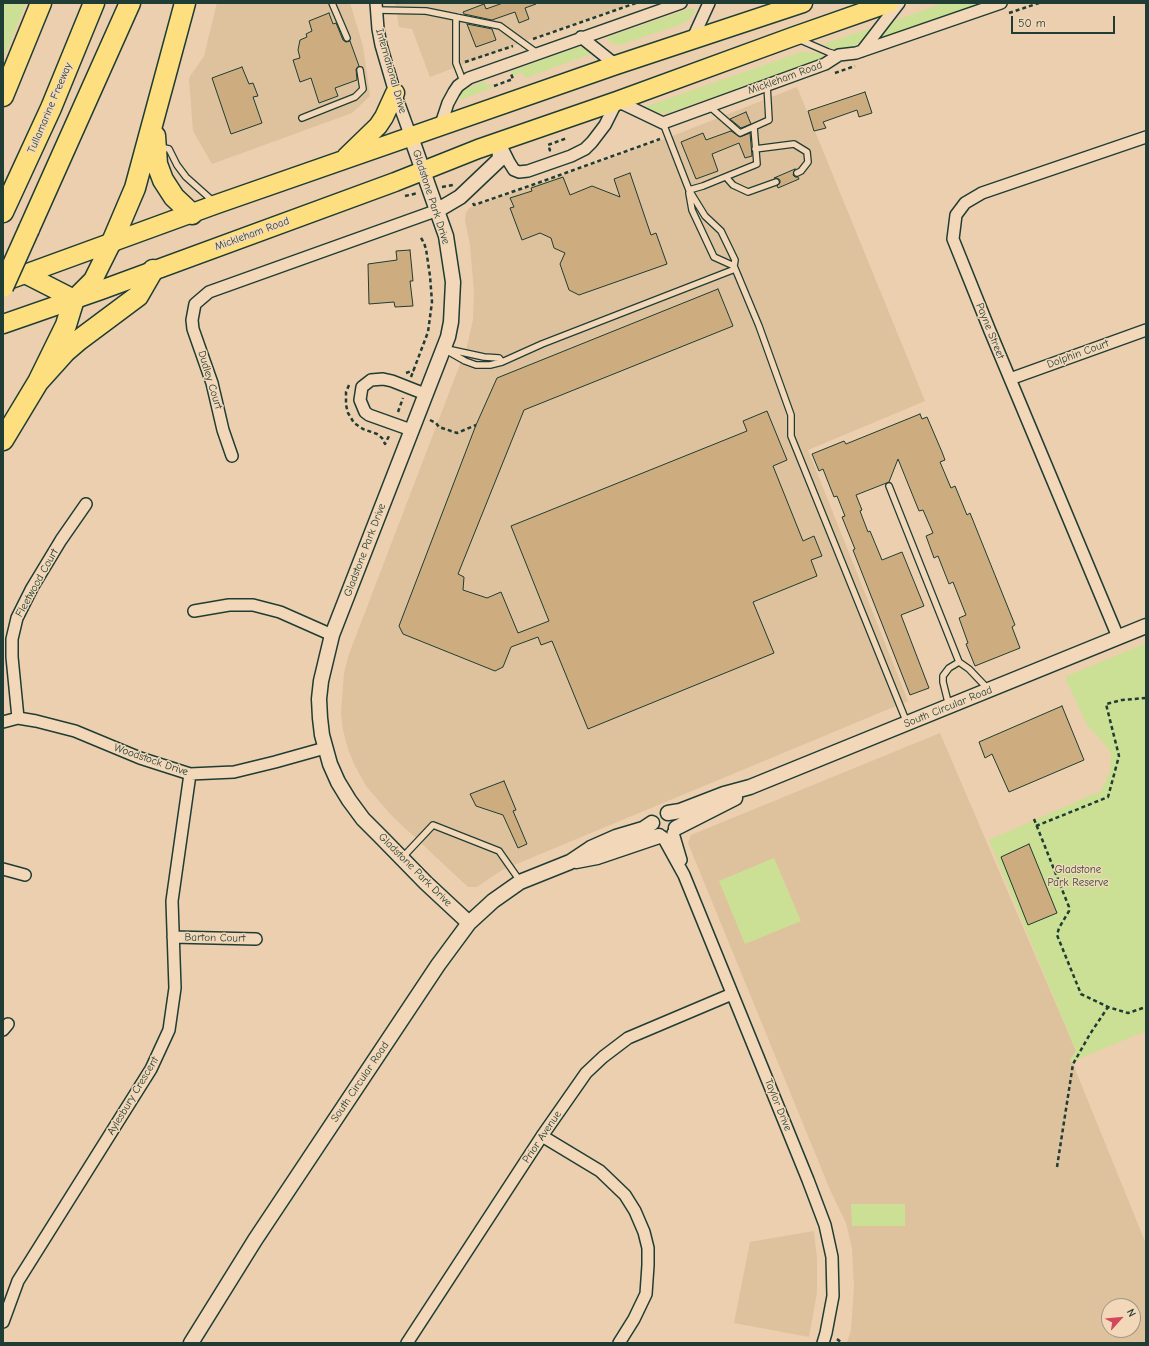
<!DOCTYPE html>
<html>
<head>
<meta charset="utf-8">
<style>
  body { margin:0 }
  #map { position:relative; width:1149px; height:1346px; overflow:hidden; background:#ebcfae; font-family:"Comic Neue",sans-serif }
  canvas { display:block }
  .frame { position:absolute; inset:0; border:4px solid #1f3d34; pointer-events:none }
  .north { position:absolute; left:1101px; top:1298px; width:40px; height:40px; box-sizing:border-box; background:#f2d7b9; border:1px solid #9e9984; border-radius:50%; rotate:63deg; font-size:11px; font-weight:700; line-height:16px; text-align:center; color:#1f3d34 }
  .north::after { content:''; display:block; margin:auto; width:14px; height:18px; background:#d1495b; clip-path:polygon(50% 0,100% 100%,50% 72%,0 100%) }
  .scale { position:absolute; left:1011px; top:16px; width:104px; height:18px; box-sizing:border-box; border:2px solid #1f3d34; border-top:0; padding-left:5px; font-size:12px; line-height:14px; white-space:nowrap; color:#1f3d34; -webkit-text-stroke:3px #f2d7b9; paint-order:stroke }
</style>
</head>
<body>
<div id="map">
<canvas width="1149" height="1346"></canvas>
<div class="frame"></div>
<div class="north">N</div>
<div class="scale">50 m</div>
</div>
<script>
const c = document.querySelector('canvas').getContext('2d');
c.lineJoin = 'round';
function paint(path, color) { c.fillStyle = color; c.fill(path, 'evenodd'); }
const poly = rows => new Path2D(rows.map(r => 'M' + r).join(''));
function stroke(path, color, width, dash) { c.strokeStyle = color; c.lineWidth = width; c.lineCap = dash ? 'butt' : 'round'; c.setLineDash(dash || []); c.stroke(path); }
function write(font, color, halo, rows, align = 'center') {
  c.font = font + ' "Comic Neue",sans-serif'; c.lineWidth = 3; c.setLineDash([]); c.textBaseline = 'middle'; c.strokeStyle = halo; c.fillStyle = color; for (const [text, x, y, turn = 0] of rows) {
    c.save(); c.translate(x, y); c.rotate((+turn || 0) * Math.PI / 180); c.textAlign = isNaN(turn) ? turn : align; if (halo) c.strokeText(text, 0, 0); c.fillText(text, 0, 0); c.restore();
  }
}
const built = poly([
  [217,3,350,3,363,46,370,96,352,113,212,164,193,131,189,78,204,56],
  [395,3,633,3,539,36,430,77,412,29,399,27],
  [797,87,925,401,808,450,908,701,502,870,477,887,468,887,392,816,366,786,355,766,348,749,343,730,341,712,344,673,349,654,467,346,473,320,474,292,470,245,465,220,466,213,469,208,662,140],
  [940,733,1076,1051,1070,1060,1073,1064,1146,1244,1146,1343,847,1343,851,1330,854,1287,852,1248,846,1223,831,1192,688,843,691,835],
  [1109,1306,1133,1306,1133,1330,1109,1330],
  [814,1231,817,1259,817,1293,809,1337,734,1323,750,1242]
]);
const green = poly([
  [3,3,26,3,3,59],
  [943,3,985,3,879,39,891,24,897,20],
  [692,8,695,9,693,15,687,21,682,24,619,45,613,44,607,39,608,37],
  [868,29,870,29,869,33,855,46,846,49,834,49,825,46,826,43],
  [583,47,588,48,593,53,525,78,522,72,513,76,511,71,576,48],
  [801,52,818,53,821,54,823,57,823,58,668,113,659,113,645,107],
  [484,81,486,85,490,84,492,88,462,99,458,98,459,95,466,89],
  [1146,643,1146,1031,1071,1062,1070,1060,1076,1051,989,840,1101,791,1110,771,1111,753,1102,741,1087,725,1065,677],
  [774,858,801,921,745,944,719,881],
  [851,1204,905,1204,905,1226,852,1226]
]);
const building = poly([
  [503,3,536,3,536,4,525,8,529,19,519,23,515,12,492,20,464,14,463,12,484,4,486,9,503,3],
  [329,13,333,24,336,23,343,40,346,42,350,41,359,66,356,69,357,80,335,88,338,96,319,103,311,78,300,82,293,60,300,58,298,50,300,40,307,37,306,34,312,31,309,21,329,13],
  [467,24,492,29,496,40,476,47,467,24],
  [242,67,249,84,253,83,258,96,253,97,262,123,231,134,212,78,242,67],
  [865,92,872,113,859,117,857,110,823,122,826,128,814,131,808,111,865,92],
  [746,112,751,124,741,128,730,119,746,112],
  [731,131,740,137,750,133,752,156,745,158,739,143,712,154,718,171,696,179,681,142,703,133,706,140,731,131],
  [795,169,793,175,795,177,798,177,799,179,778,188,777,186,780,183,780,180,777,178,774,178,795,169],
  [630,173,651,235,656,233,667,264,579,295,569,290,560,264,565,253,554,248,551,238,540,233,522,240,510,208,514,207,510,198,532,191,531,188,563,177,570,195,592,186,620,197,614,179,630,173],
  [410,250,413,281,410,281,413,306,395,307,394,302,369,304,368,264,397,260,396,251,410,250],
  [718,289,733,326,524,410,458,574,464,577,463,590,487,598,501,592,518,633,549,621,511,526,747,431,743,421,767,411,787,460,773,466,803,541,814,536,822,556,811,560,817,576,753,602,774,653,588,729,552,641,541,645,538,637,511,647,503,667,495,671,403,634,399,626,476,425,497,378,718,289],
  [920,414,922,419,927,417,942,452,945,460,940,462,951,488,955,486,967,515,970,513,1015,625,1012,627,1020,648,975,666,966,644,968,643,959,618,966,615,953,582,949,584,938,556,934,558,926,536,933,533,923,510,919,511,898,459,889,482,856,495,862,510,860,511,868,532,870,531,882,560,902,552,924,606,901,615,929,688,910,695,853,550,855,549,842,517,845,516,837,496,834,497,823,469,819,471,812,454,844,441,846,444,920,414],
  [1062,706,1084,760,1009,792,992,754,985,758,979,742,1062,706],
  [504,781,516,810,513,811,527,844,518,848,503,815,476,806,470,794,504,781],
  [1029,844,1057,913,1028,925,1001,857,1029,844]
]);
const path = poly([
  [1009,13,1039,3],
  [533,39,636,3],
  [465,62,513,46],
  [835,73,855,66],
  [494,86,513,79,511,74],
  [549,151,550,150,548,145,567,138],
  [442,187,453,185],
  [405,196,418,193],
  [473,203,474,205,532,185,660,139],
  [406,373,414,370],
  [411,377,428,332,432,302,430,276,426,249,424,243,420,236],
  [349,385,346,392,346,405,348,413,354,423,363,429,377,434,382,438,385,444,390,434],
  [398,412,403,398],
  [430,420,436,423,439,427,457,433,476,425],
  [1034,819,1069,907,1069,911,1059,928,1057,935,1081,994,1108,1007,1128,1013,1146,1007],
  [1036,826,1108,797,1119,756,1106,704,1122,700,1146,698],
  [1057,1167,1073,1064,1090,1034,1108,1007],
  [837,1339,842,1343]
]);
const service = poly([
  [332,3,347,38],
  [376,10,426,11,500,26,537,53],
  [456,17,456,63,463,81],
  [798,39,828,52,838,55],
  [709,106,740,133,769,120,767,85],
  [302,118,355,97,363,89,360,70],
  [663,123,689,190,705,216,721,231,735,260,734,266,759,326,791,415,791,436,907,723],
  [160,147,169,149,177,165,186,177,214,202],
  [755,149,794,144,807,152,808,162,801,171,797,173],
  [726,177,733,185,748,192,776,182],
  [689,190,703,186,757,164,754,127],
  [689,193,692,210,714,257,734,266],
  [444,349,465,361,476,365,490,365,502,362,542,344,735,269],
  [447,349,484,357,499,358,502,362],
  [889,486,959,662],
  [949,706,943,682,943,676,949,668,959,662,969,669,989,690],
  [402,858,433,825,499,851,520,881]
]);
const minor = poly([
  [376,3,378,29,381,45,395,93,411,137],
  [581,37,616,65],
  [692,40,709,3],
  [862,51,899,3],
  [440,127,448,103,454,92,458,86,469,78,681,3],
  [501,146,509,162,514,170,519,172,528,171,571,156,585,149,592,142,605,125,617,101,663,123,825,64,839,55,856,53,1001,3],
  [1010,379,1146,330],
  [411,430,369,415,365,412,360,400,362,387,371,380,383,379,392,381,425,394],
  [232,456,223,430,212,383,193,329,192,320,195,304,209,292,438,210],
  [194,611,229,605,253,605,280,612,332,635],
  [1118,637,990,331,953,239,956,215,965,203,982,193,1146,137],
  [18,718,12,657,12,639,17,618,32,588,61,540,86,504],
  [3,722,18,718,36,721,75,731,140,758,190,774,234,772,275,762,325,748],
  [673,833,681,860],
  [663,837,684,875,808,1180,825,1225,832,1257,833,1296,826,1333,823,1343],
  [3,869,25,875],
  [173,937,256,939],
  [3,1030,8,1024],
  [542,1136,600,1171,625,1195,635,1211,644,1232,648,1248,648,1265,646,1294,634,1319,619,1343],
  [3,1322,18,1281,151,1069,169,1030,175,988,172,901,190,774],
  [407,1343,542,1136,586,1073,603,1057,628,1038,732,994]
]);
const tertiary = poly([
  [411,137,446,236,453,282,451,322,448,337,332,635,321,681,319,699,320,718,322,735,330,764,338,782,349,800,363,819,381,837,426,883,469,923],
  [438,210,460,197,500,159,499,142],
  [668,813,680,811,724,794,750,787,1146,626],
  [676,828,735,798],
  [576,861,597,857,659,836],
  [191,1343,255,1240,438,965,469,923,493,901,520,882,570,862,591,848,616,837,643,829,652,823]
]);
const primary = poly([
  [346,157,378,126,384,117,395,93],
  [25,274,74,299],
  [3,282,217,204,616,65,803,3],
  [76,297,93,280,112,242],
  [3,324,101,290,395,182,478,149,617,101,792,37,889,3]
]);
const motorway = poly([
  [3,96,41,3],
  [155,136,157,164,163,180,174,197,192,214],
  [3,212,51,108,94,3],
  [29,229,130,3],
  [112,242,135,188,185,3],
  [38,382,65,352,79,340,138,296,153,270],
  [3,440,38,382,66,325,74,299]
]);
const motorwayBridge = poly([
  [3,287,29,229]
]);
const streetNames = [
  ["International Drive",391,71,74],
  ["Mickleham Road",785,78,-20],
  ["Tullamarine Freeway",50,108,-67],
  ["Gladstone Park Drive",431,197,72],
  ["Mickleham Road",252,234,-20],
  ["Payne Street",990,331,68],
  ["Dolphin Court",1078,354,-20],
  ["Dudley Court",210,380,73],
  ["Gladstone Park Drive",365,550,-69],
  ["Fleetwood Court",37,583,-61],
  ["South Circular Road",948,707,-22],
  ["Woodstock Drive",151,760,19],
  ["Gladstone Park Drive",415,870,45],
  ["Barton Court",215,938,1],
  ["South Circular Road",360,1082,-56],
  ["Aylesbury Crescent",133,1096,-59],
  ["Taylor Drive",778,1105,68],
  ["Prior Avenue",542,1137,-56]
];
const parkNames = [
  ["Gladstone",1078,870],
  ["Park Reserve",1078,883]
];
paint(built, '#dec29e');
paint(green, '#cbe095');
paint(building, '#cdad80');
stroke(building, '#1f3d34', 1);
stroke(service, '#1f3d34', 8);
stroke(minor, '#1f3d34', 14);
stroke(tertiary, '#1f3d34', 17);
stroke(primary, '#1f3d34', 21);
stroke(motorway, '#1f3d34', 23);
stroke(path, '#1f3d34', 2.5, [4, 3]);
stroke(service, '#f2d7b9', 5.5);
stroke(minor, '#f2d7b9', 11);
stroke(tertiary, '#f2d7b9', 14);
stroke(primary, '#fedf80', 18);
stroke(motorway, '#fedf80', 20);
stroke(motorwayBridge, '#1f3d34', 23, []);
stroke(motorwayBridge, '#fedf80', 20);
write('11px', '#1f3d34', '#f2d7b9', streetNames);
write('11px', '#304d3e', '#f2d7b9', parkNames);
</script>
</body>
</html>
